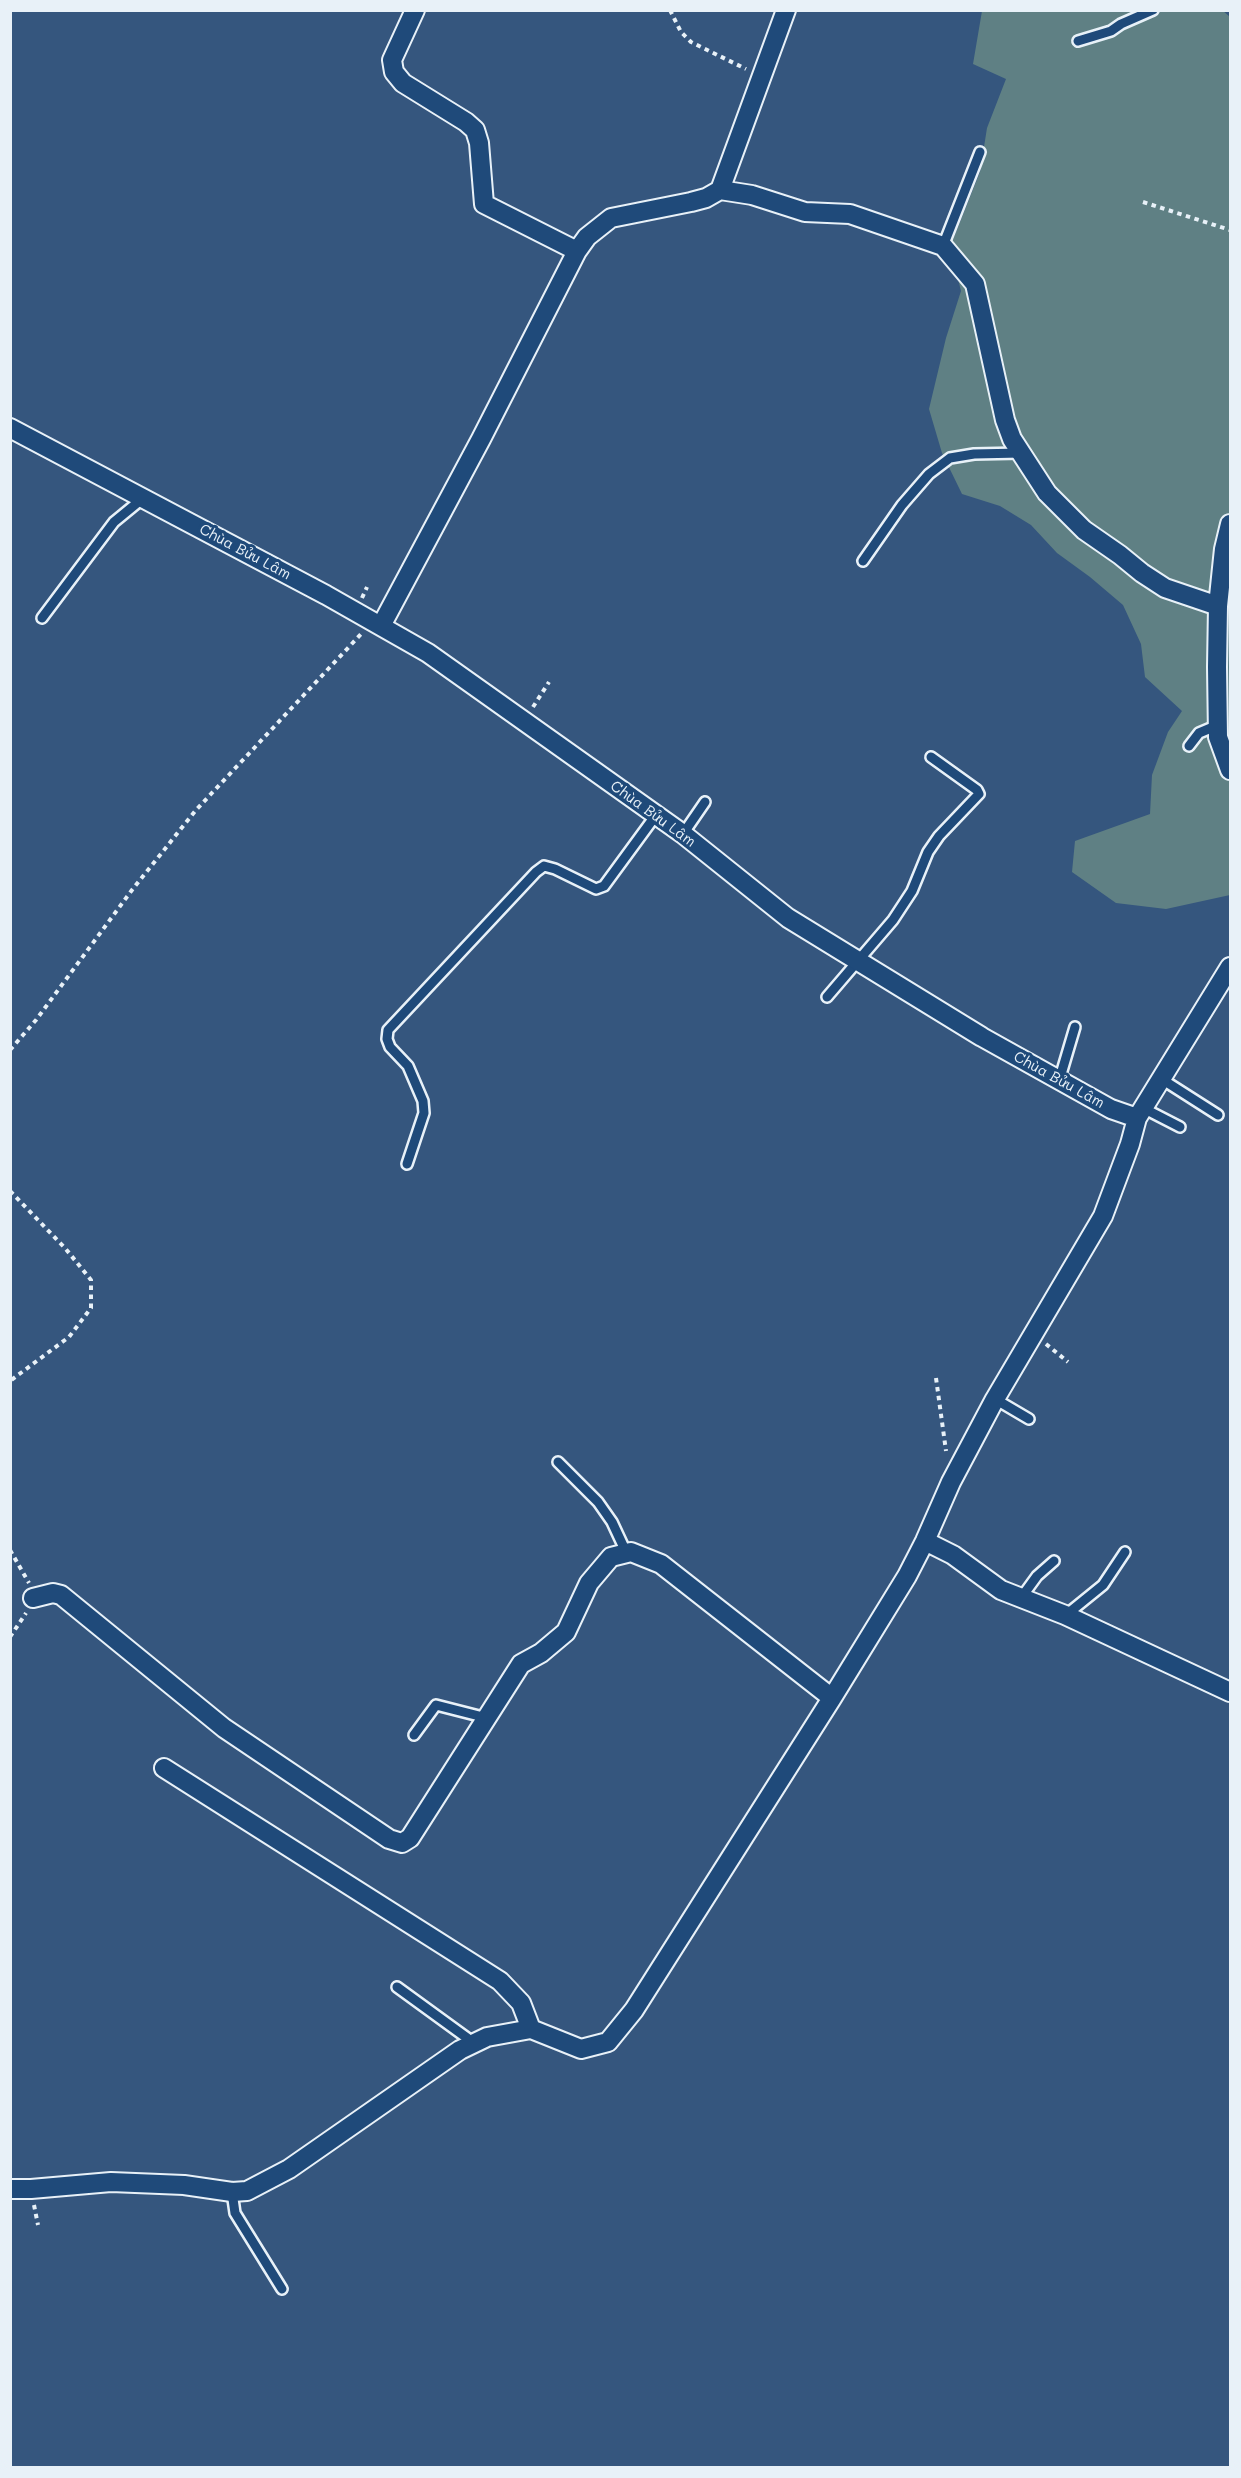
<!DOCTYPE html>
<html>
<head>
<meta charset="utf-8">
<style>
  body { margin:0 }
  #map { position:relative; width:1241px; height:2478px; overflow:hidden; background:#35567e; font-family:Mali,sans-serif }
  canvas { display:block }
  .frame { position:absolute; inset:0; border:12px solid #e8f1f8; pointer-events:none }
</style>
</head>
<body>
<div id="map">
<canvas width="1241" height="2478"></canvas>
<div class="frame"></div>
</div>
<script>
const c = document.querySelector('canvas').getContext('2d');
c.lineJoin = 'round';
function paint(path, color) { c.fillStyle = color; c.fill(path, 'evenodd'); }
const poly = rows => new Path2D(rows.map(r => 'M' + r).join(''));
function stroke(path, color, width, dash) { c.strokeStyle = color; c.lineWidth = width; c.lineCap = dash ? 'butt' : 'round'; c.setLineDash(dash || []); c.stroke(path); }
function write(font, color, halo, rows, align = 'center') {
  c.font = font + ' Mali,sans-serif'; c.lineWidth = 6; c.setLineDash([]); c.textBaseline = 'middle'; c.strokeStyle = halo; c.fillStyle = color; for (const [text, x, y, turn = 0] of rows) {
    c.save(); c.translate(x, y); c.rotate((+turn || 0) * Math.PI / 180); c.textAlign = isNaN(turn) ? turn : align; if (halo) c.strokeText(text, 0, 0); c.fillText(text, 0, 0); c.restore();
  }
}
const green = poly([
  [1222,10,1230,17,1230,895,1166,909,1116,903,1072,872,1075,841,1150,814,1152,775,1168,732,1182,711,1145,677,1141,644,1123,605,1090,577,1057,553,1031,525,1000,506,962,494,942,453,929,409,946,338,961,291,950,247,980,172,987,128,1006,79,973,64,982,11]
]);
const path = poly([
  [670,10,681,32,691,42,746,69],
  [1143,202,1230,230],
  [362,598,367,587],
  [533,707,549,682],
  [10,1050,36,1020,132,890,196,810,362,633],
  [10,1191,65,1248,91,1280,91,1308,69,1337,10,1381],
  [1046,1344,1068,1362],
  [936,1378,946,1451],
  [10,1550,29,1583],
  [10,1637,26,1613],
  [34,2205,38,2225]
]);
const service = poly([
  [1078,41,1111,31,1121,24,1153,10],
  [943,246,980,152],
  [863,561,902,505,929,474,950,458,974,454,1021,453],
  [42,618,114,522,142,499],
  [1189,746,1199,733,1218,725],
  [683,834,705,802],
  [827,997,893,920,912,891,928,852,939,836,979,794,977,790,931,757],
  [1160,1078,1218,1115],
  [1059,1081,1075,1027],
  [1143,1108,1180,1127],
  [407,1164,424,1113,423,1101,408,1066,390,1047,387,1039,388,1030,536,872,544,866,555,869,596,889,604,886,656,815],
  [995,1399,1029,1419],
  [558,1462,598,1502,612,1522,626,1552],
  [1021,1598,1037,1576,1054,1561],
  [1066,1615,1103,1585,1125,1552],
  [414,1735,436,1705,487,1718],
  [397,1987,474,2043],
  [232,2192,235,2213,282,2289]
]);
const minor = poly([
  [415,10,392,60,394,72,403,83,466,122,475,130,479,143,484,204,577,251],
  [720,190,752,195,805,212,850,214,943,246,975,284,1005,420,1012,439,1047,493,1084,530,1120,555,1142,573,1165,588,1218,606],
  [10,428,326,595,428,653,683,834,788,918,982,1037,1111,1109,1137,1118,1230,967],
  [1230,524,1224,549,1218,606,1217,667,1218,737,1230,770],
  [381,626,481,439,577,251,587,237,611,218,691,202,706,198,720,190,786,10],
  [925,1541,953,1555,1001,1590,1065,1615,1230,1692],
  [33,1598,53,1593,61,1595,224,1728,389,1839,402,1843,410,1838,521,1664,541,1653,566,1632,589,1583,611,1557,631,1552,661,1564,832,1698],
  [164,1768,500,1981,521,2003,531,2029],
  [10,2189,31,2189,111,2182,184,2185,232,2192,247,2191,289,2169,460,2050,487,2037,531,2029,581,2049,608,2042,634,2010,832,1698,907,1576,925,1541,951,1482,995,1399,1103,1216,1130,1144,1137,1118]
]);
const streetNames = [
  ["Chùa Bửu Lâm",245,552,28],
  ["Chùa Bửu Lâm",653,814,36],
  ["Chùa Bửu Lâm",1059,1080,29]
];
paint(green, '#5f8084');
stroke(service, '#e8f1f8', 14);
stroke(minor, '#e8f1f8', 22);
stroke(path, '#e8f1f8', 4, [4.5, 4.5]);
stroke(service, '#1f4a7a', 9);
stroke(minor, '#1f4a7a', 18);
write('15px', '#e8f1f8', '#1f4a7a', streetNames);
</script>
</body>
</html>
